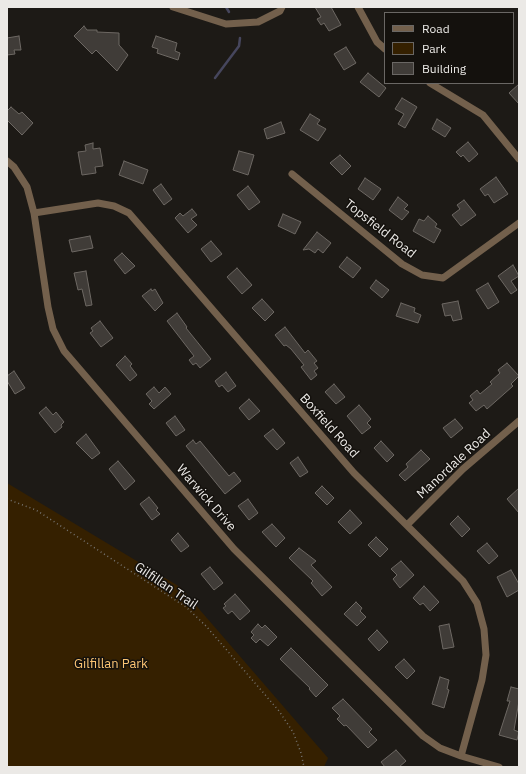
<!DOCTYPE html>
<html>
<head>
<meta charset="utf-8">
<style>
  body { margin:0 }
  #map { position:relative; width:526px; height:774px; overflow:hidden; background:#1d1a16; font-family:"IBM Plex Sans",sans-serif }
  canvas { display:block }
  .frame { position:absolute; inset:0; border:8px solid #ebe9e6; pointer-events:none }
  .legend { position:absolute; left:384px; top:12px; width:130px; height:72px; box-sizing:border-box; background:#14110d; border:1px solid #6a6764; margin:0; padding:5px 7px; list-style:none; font-size:12px; color:#ebe9e6 }
  .legend li { display:flex; align-items:center; gap:8px; height:20px }
  .legend b { width:20px; border:1px solid #6a6764 }
</style>
</head>
<body>
<div id="map">
<canvas width="526" height="774"></canvas>
<div class="frame"></div>
<ul class="legend">
<li><b style="height:5px;background:#73604c"></b>Road</li>
<li><b style="height:11px;background:#352000"></b>Park</li>
<li><b style="height:11px;background:#403c38"></b>Building</li>
</ul>
</div>
<script>
const c = document.querySelector('canvas').getContext('2d');
c.lineJoin = 'round';
function paint(path, color) { c.fillStyle = color; c.fill(path, 'evenodd'); }
const poly = rows => new Path2D(rows.map(r => 'M' + r).join(''));
function stroke(path, color, width, dash) { c.strokeStyle = color; c.lineWidth = width; c.lineCap = dash ? 'butt' : 'round'; c.setLineDash(dash || []); c.stroke(path); }
function write(font, color, halo, rows, align = 'center') {
  c.font = font + ' "IBM Plex Sans",sans-serif'; c.lineWidth = 3; c.setLineDash([]); c.textBaseline = 'middle'; c.strokeStyle = halo; c.fillStyle = color; for (const [text, x, y, turn = 0] of rows) {
    c.save(); c.translate(x, y); c.rotate((+turn || 0) * Math.PI / 180); c.textAlign = isNaN(turn) ? turn : align; if (halo) c.strokeText(text, 0, 0); c.fillText(text, 0, 0); c.restore();
  }
}
const green = poly([
  [7,483,180,587,328,758,324,767,7,767]
]);
const stream = poly([
  [226,7,229,12],
  [215,78,239,46,240,38]
]);
const building = poly([
  [315,7,331,7,341,25,329,31,324,23,321,25,317,19,321,17,315,7],
  [84,26,87,30,97,30,97,32,119,33,119,45,128,55,117,71,96,50,92,54,74,36,84,26],
  [19,36,21,50,14,50,15,54,7,55,7,38,19,36],
  [156,36,177,43,175,51,180,53,178,60,157,53,158,49,152,47,156,36],
  [346,47,356,63,344,70,334,54,346,47],
  [368,73,386,88,379,97,360,82,368,73],
  [519,84,519,104,509,93,519,84],
  [402,98,417,107,405,128,398,124,404,114,395,109,402,98],
  [11,107,19,114,22,112,33,123,22,135,7,120,7,111,11,107],
  [310,114,320,120,317,124,326,129,318,141,300,130,310,114],
  [437,119,451,128,445,137,432,129,437,119],
  [281,122,285,133,267,139,264,129,281,122],
  [468,142,478,154,469,162,463,155,461,157,456,152,468,142],
  [93,143,93,149,100,148,103,166,95,167,96,173,82,175,78,152,86,151,85,145,93,143],
  [239,151,254,155,248,175,233,170,239,151],
  [340,155,351,166,342,175,330,163,340,155],
  [124,161,148,170,143,184,119,175,124,161],
  [496,177,508,194,494,203,488,194,485,196,480,189,496,177],
  [365,178,381,189,373,200,358,189,365,178],
  [161,184,172,199,164,205,153,190,161,184],
  [248,186,260,202,249,210,237,195,248,186],
  [398,197,408,205,404,209,409,212,402,220,389,210,398,197],
  [464,200,476,215,461,226,452,215,460,209,457,205,464,200],
  [192,209,197,215,191,219,197,225,188,233,175,218,180,213,183,216,192,209],
  [283,214,301,222,295,234,278,226,283,214],
  [428,216,437,224,435,227,441,230,434,243,413,231,419,219,424,221,428,216],
  [317,232,331,243,323,253,318,249,315,253,309,249,303,250,317,232],
  [90,236,93,248,72,252,69,240,90,236],
  [211,241,222,254,211,262,201,249,211,241],
  [122,253,135,266,125,274,114,260,122,253],
  [347,257,361,268,353,278,339,267,347,257],
  [513,265,519,276,511,281,517,290,511,294,498,276,513,265],
  [237,268,252,285,242,294,227,277,237,268],
  [86,271,92,305,86,306,82,289,78,290,74,273,86,271],
  [376,280,389,290,382,298,370,288,376,280],
  [488,283,499,302,488,309,476,290,488,283],
  [151,289,152,291,155,289,163,303,155,311,142,296,151,289],
  [262,299,274,312,265,321,252,308,262,299],
  [458,301,462,319,453,321,451,315,445,316,442,304,458,301],
  [401,303,415,308,414,312,421,315,418,323,396,316,401,303],
  [177,313,187,327,186,328,211,359,200,368,196,363,193,365,189,360,194,356,167,321,177,313],
  [100,321,113,338,101,347,90,333,93,331,91,328,100,321],
  [285,327,305,353,308,350,317,361,314,363,318,368,314,371,317,375,311,380,301,367,304,365,291,349,286,345,284,346,275,335,285,327],
  [125,356,132,364,130,366,137,375,130,381,116,365,125,356],
  [507,363,519,376,511,384,513,386,487,409,484,405,476,411,469,403,473,400,470,396,477,390,480,394,492,384,490,382,500,373,498,370,507,363],
  [14,371,25,388,15,394,7,381,7,376,14,371],
  [226,372,236,386,228,392,222,385,219,387,215,381,226,372],
  [334,384,345,397,336,404,325,392,334,384],
  [154,387,159,393,165,387,171,394,154,409,149,404,152,401,146,394,154,387],
  [249,399,260,411,249,420,239,408,249,399],
  [359,405,371,419,367,423,371,427,362,434,347,416,359,405],
  [46,407,53,415,56,412,64,422,61,425,62,427,55,433,39,413,46,407],
  [175,416,185,430,176,436,166,423,175,416],
  [455,419,463,428,451,438,443,428,455,419],
  [273,429,285,443,277,450,264,436,273,429],
  [86,434,100,453,92,459,76,443,86,434],
  [193,440,196,444,200,441,229,476,234,472,241,481,225,494,186,446,193,440],
  [381,441,394,455,387,462,374,448,381,441],
  [421,450,430,459,405,481,399,475,408,467,406,464,421,450],
  [298,457,308,472,300,477,290,463,298,457],
  [118,461,135,481,125,490,109,469,118,461],
  [322,486,334,498,327,505,315,493,322,486],
  [519,488,519,513,507,499,519,488],
  [149,497,158,508,156,510,160,514,152,520,140,504,149,497],
  [248,499,258,513,249,520,238,506,248,499],
  [350,510,362,523,350,534,338,522,350,510],
  [458,516,470,529,462,537,450,524,458,516],
  [272,524,285,538,276,547,262,532,272,524],
  [178,533,189,546,181,552,171,540,178,533],
  [376,537,388,549,380,557,368,545,376,537],
  [487,543,498,556,489,564,477,551,487,543],
  [299,548,316,561,311,565,332,587,322,596,311,583,313,581,289,558,299,548],
  [401,561,414,575,400,588,393,579,397,575,391,569,401,561],
  [210,567,223,583,214,590,201,574,210,567],
  [511,570,519,584,519,590,507,597,497,577,511,570],
  [424,586,439,602,430,611,423,603,420,605,413,598,424,586],
  [235,594,250,611,240,620,232,611,228,614,223,608,226,606,224,604,235,594],
  [356,602,362,608,360,611,366,617,357,626,344,614,356,602],
  [258,624,262,628,265,625,277,637,268,646,260,639,256,643,251,638,254,635,251,632,258,624],
  [449,624,454,647,443,649,439,626,449,624],
  [377,630,388,642,379,651,368,639,377,630],
  [291,648,328,685,316,697,309,689,310,688,280,659,291,648],
  [404,659,415,671,407,679,395,667,404,659],
  [440,677,449,680,447,689,449,690,444,708,432,704,440,677],
  [511,687,519,689,519,701,514,730,519,732,517,740,499,735,510,701,507,701,511,687],
  [343,699,372,729,369,732,377,740,368,748,346,725,344,726,337,719,340,716,332,708,343,699],
  [396,750,406,761,399,767,385,767,381,762,396,750]
]);
const path = poly([
  [7,499,36,510,186,607,206,626,279,711,293,732,301,753,304,767]
]);
const minor = poly([
  [173,7,226,24,258,22,280,11,282,7],
  [358,7,377,42,385,49],
  [430,83,483,115,519,159],
  [7,161,14,167,27,187,34,213,48,307,53,329,64,351,234,549,423,736,440,748,461,756,499,767],
  [292,174,402,264,422,275,443,278,519,223],
  [34,213,98,203,114,206,129,213,354,473,463,581,477,603,484,629,486,655,482,680,461,756],
  [407,525,463,469,519,421]
]);
const streetNames = [
  ["Topsfield Road",380,229,38],
  ["Boxfield Road",329,426,48],
  ["Manordale Road",454,464,-43],
  ["Warwick Drive",206,498,49],
  ["Gilfillan Trail",166,586,34]
];
const parkNames = [
  ["Gilfillan Park",111,664]
];
paint(green, '#352000');
stroke(stream, '#46465d', 2.5);
paint(building, '#403c38');
stroke(building, '#6d6863', 1);
stroke(path, '#767470', 1.5, [1, 3]);
stroke(minor, '#73604c', 7);
write('13px', '#ebe9e6', '#14110d', streetNames);
write('13px', '#fbc473', '#14110d', parkNames);
</script>
</body>
</html>
